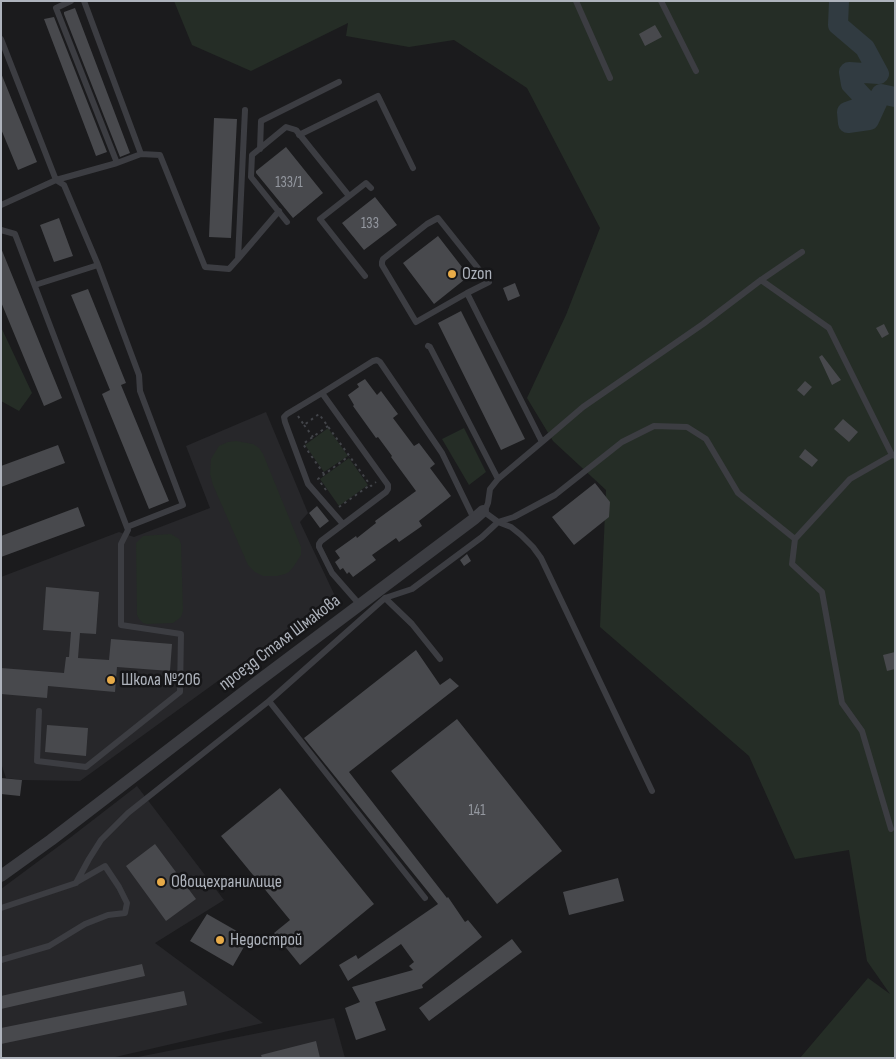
<!DOCTYPE html>
<html>
<head>
<meta charset="utf-8">
<style>
  body { margin:0 }
  #map { position:relative; width:896px; height:1059px; overflow:hidden; background:#1b1b1d; font-family:"Sofia Sans Condensed",sans-serif }
  canvas { display:block }
  .frame { position:absolute; inset:0; border:2px solid #aeb3bc; pointer-events:none }
</style>
</head>
<body>
<div id="map">
<canvas width="896" height="1059"></canvas>
<div class="frame"></div>
</div>
<script>
const c = document.querySelector('canvas').getContext('2d');
c.lineJoin = 'round';
function paint(path, color) { c.fillStyle = color; c.fill(path, 'evenodd'); }
const poly = rows => new Path2D(rows.map(r => 'M' + r).join(''));
function stroke(path, color, width, dash) { c.strokeStyle = color; c.lineWidth = width; c.lineCap = dash ? 'butt' : 'round'; c.setLineDash(dash || []); c.stroke(path); }
function write(font, color, halo, rows, align = 'center') {
  c.font = font + ' "Sofia Sans Condensed",sans-serif'; c.lineWidth = 5; c.setLineDash([]); c.textBaseline = 'middle'; c.strokeStyle = halo; c.fillStyle = color; for (const [text, x, y, turn = 0] of rows) {
    c.save(); c.translate(x, y); c.rotate((+turn || 0) * Math.PI / 180); c.textAlign = isNaN(turn) ? turn : align; if (halo) c.strokeText(text, 0, 0); c.fillText(text, 0, 0); c.restore();
  }
}
const built = poly([
  [266,412,308,513,300,522,335,596,80,781,22,780,6,778,1,763,1,577,119,532,134,537,210,508,186,446],
  [137,786,224,900,155,943,263,1023,111,1058,1,1058,1,889,71,837],
  [334,1018,345,1058,133,1058]
]);
const green = poly([
  [174,1,895,1,895,1058,800,1058,868,978,890,994,867,961,849,850,795,859,749,756,600,627,606,490,553,441,527,398,566,315,600,228,527,88,454,40,409,47,346,36,348,23,251,71,192,45],
  [1,327,32,393,19,411,1,401],
  [328,428,348,456,324,472,305,445],
  [464,428,486,472,469,485,442,439],
  [236,441,253,444,259,448,263,454,301,547,301,555,294,566,289,572,285,574,277,576,263,576,255,572,248,565,213,485,210,474,211,459,219,446,228,442],
  [349,458,368,485,339,506,320,479],
  [171,534,179,539,181,544,183,611,181,617,173,623,147,624,143,623,139,619,137,615,136,543,143,536]
]);
const river = poly([
  [839,1,838,25,865,48,879,74,849,72,851,84,865,99,861,107,847,112,848,123,869,120,881,94,895,97]
]);
const building = poly([
  [75,8,130,153,120,157,64,14,64,12],
  [54,17,107,152,96,156,44,19],
  [655,25,662,37,645,46,639,34],
  [1,73,37,162,18,170,1,129],
  [214,118,237,119,231,238,209,237],
  [286,147,323,193,293,218,256,173,256,171],
  [375,197,397,225,364,250,342,223],
  [59,218,73,256,54,262,40,225],
  [438,236,469,276,434,304,403,263],
  [1,248,62,398,44,406,1,302],
  [515,283,520,296,508,301,503,288],
  [88,289,126,383,121,385,169,501,149,509,102,394,110,390,71,295],
  [461,311,525,439,501,450,438,323],
  [884,324,889,334,882,338,876,328],
  [822,355,841,380,832,385,819,357],
  [365,379,377,395,381,391,398,414,393,418,414,446,419,443,435,464,430,468,451,496,419,521,422,526,399,542,396,538,372,555,376,560,353,577,349,572,347,574,343,568,340,570,335,562,340,558,335,551,356,536,357,538,376,523,375,521,416,491,391,457,392,456,378,437,376,438,353,406,354,405,348,395,359,387,357,384],
  [805,381,812,387,804,396,797,390],
  [843,419,858,432,849,442,834,429],
  [58,445,65,463,1,487,1,466],
  [805,449,818,460,812,467,799,457],
  [595,483,610,502,609,517,574,545,552,517],
  [317,506,329,521,320,528,309,513],
  [78,507,85,526,1,557,1,536],
  [467,554,471,561,464,566,460,560],
  [46,587,99,592,96,634,80,633,78,658,109,660,111,639,172,644,170,671,117,667,115,692,48,686,47,698,1,694,1,668,64,673,66,657,69,657,71,632,43,630],
  [416,650,440,685,450,678,459,686,349,772,447,898,448,897,465,922,468,920,482,937,422,985,423,988,375,1002,386,1030,356,1040,345,1008,360,1002,352,987,413,970,409,966,414,962,401,944,348,981,339,965,356,955,358,959,438,904,304,738],
  [895,652,895,669,887,671,883,655],
  [457,719,562,851,497,904,391,771],
  [47,725,88,728,86,756,45,752],
  [1,778,22,780,20,796,1,794],
  [280,788,374,904,300,965,274,933,290,920,221,836],
  [155,844,196,899,166,921,126,866],
  [618,878,624,901,569,915,563,892],
  [207,914,249,938,233,966,190,941],
  [512,939,522,952,429,1021,419,1008],
  [142,964,145,976,1,1009,1,996],
  [184,991,187,1005,1,1044,1,1028],
  [316,1041,320,1058,262,1058,261,1055]
]);
const path = poly([
  [298,416,304,425,319,414,371,486,376,482],
  [304,425,313,437],
  [324,474,303,444,328,426],
  [326,490,318,479,349,456],
  [339,507,370,485]
]);
const service = poly([
  [71,1,56,8,117,163],
  [84,1,141,154],
  [576,1,610,78],
  [661,1,696,71],
  [1,39,56,180,64,185,98,265,139,375,140,391,183,505,127,527],
  [299,135,378,96,413,168],
  [260,149,261,121,339,82],
  [1,205,56,180,117,163,141,154,160,155,205,267,229,269,238,259,245,110],
  [287,222,251,177,252,155,286,127,296,130,349,196],
  [1,230,15,234,128,530,121,544,121,625,181,634,180,692,86,767,37,761,39,711],
  [238,259,279,211],
  [365,276,320,219,366,183,371,188],
  [761,280,829,328,892,455,895,456],
  [35,285,98,265],
  [467,293,489,282,438,218,427,224,383,259,382,262,382,265,416,322,467,293,542,442,498,479,490,489,488,503,486,508,483,511,498,522,514,517,555,495,622,442,654,426,687,427,706,439,738,493,795,539],
  [428,346,430,347,498,479],
  [322,393,388,485,388,489,386,492,321,541,319,544,319,547,332,573,360,605],
  [542,442,583,407,703,324,761,280,802,252],
  [343,524,308,484,285,422,284,417,287,414,322,393,373,361,377,360,380,362,442,453,474,519],
  [385,598,412,624,440,659],
  [269,701,425,898],
  [891,829,862,731,842,703,822,592,792,564,795,539,850,479,892,455],
  [1,908,76,883,89,859,101,840,128,813,269,701,385,598,412,589,482,537,498,522,511,527,521,535,533,547,541,558,652,791],
  [1,960,49,946,85,924,108,915,125,913,127,903,119,887,105,866,77,882]
]);
const minor = poly([
  [1,876,51,840,253,685,474,519,483,511]
]);
const markers = [
  [452,274,5,"#e8ab48"],
  [111,680,5,"#e8ab48"],
  [161,882,5,"#e8ab48"],
  [220,940,5,"#e8ab48"]
];
const numberNames = [
  ["133/1",289,183],
  ["133",370,224],
  ["141",477,811]
];
const poiNames = [
  ["Ozon",462,274],
  ["Школа №206",121,680],
  ["Овощехранилище",171,882],
  ["Недострой",230,940]
];
const streetNames = [
  ["проезд Сталя Шмакова",280,643,-37]
];
paint(built, '#27272a');
paint(green, '#252d26');
stroke(river, '#313b41', 20);
paint(building, '#48494d');
stroke(path, '#424449', 2, [2.5, 4]);
stroke(service, '#3c3d42', 6);
stroke(minor, '#3c3d42', 12);
for (const [x, y, r, color] of markers) { const dot = new Path2D(); dot.arc(x, y, r, 0, 2 * Math.PI); c.fillStyle = color; c.fill(dot); stroke(dot, '#161618', 2); }
write('15px', '#9498a0', null, numberNames);
write('18px', '#aeb3bc', '#161618', poiNames, 'left');
write('18px', '#aeb3bc', '#161618', streetNames);
</script>
</body>
</html>
